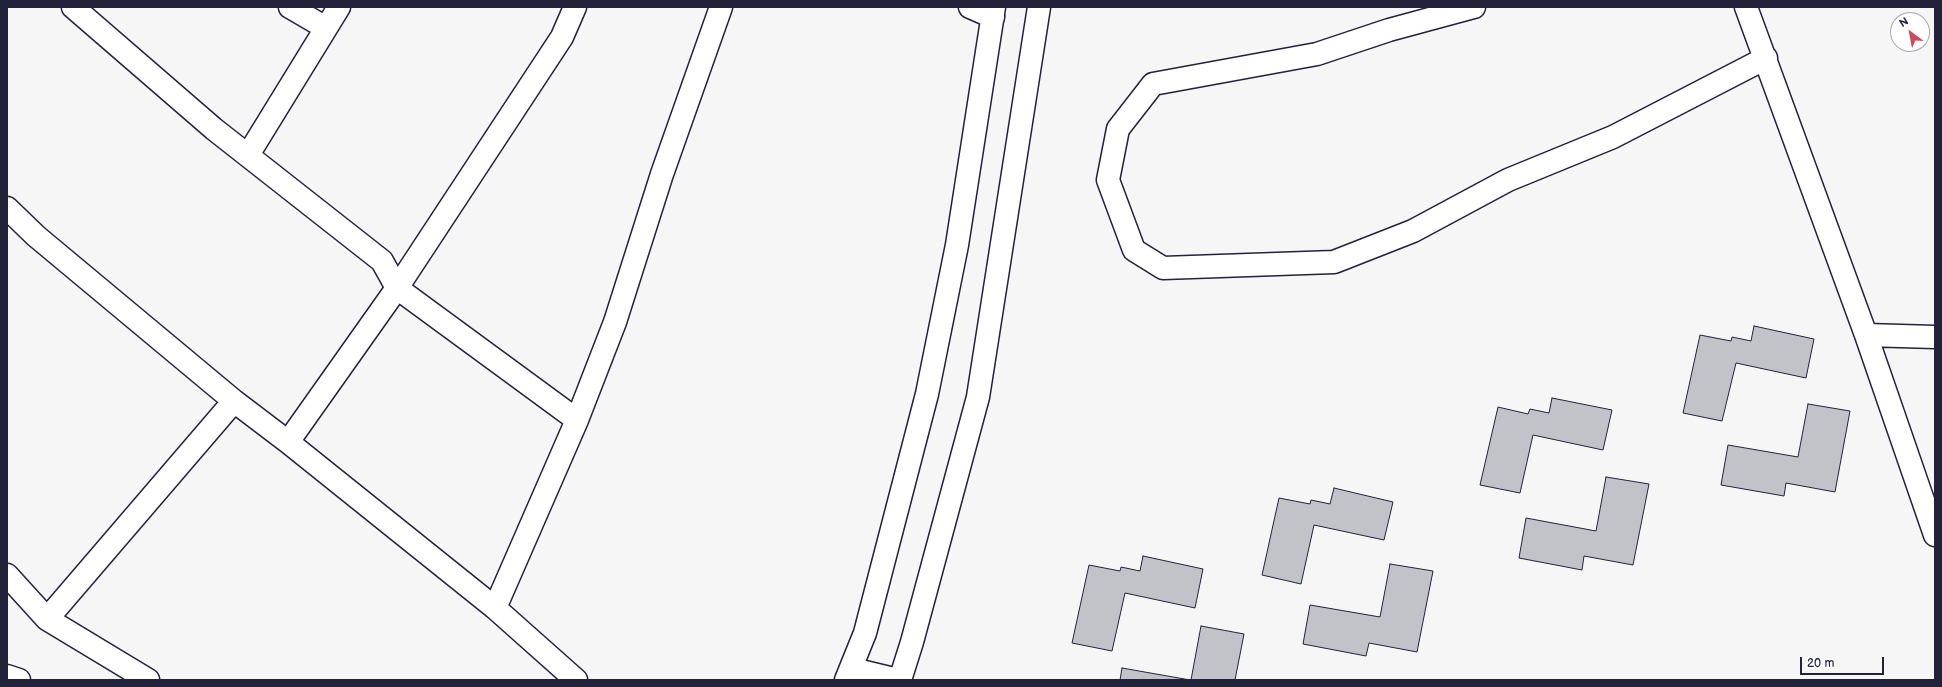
<!DOCTYPE html>
<html>
<head>
<meta charset="utf-8">
<style>
  body { margin:0 }
  #map { position:relative; width:1942px; height:687px; overflow:hidden; background:#f6f6f7; font-family:"Balsamiq Sans",sans-serif }
  canvas { display:block }
  .frame { position:absolute; inset:0; border:8px solid #22223b; pointer-events:none }
  .north { position:absolute; left:1890px; top:12px; width:40px; height:40px; box-sizing:border-box; background:#fff; border:1px solid #a7a7b1; border-radius:50%; rotate:328deg; font-size:11px; font-weight:700; line-height:16px; text-align:center; color:#22223b }
  .north::after { content:''; display:block; margin:auto; width:14px; height:18px; background:#d1495b; clip-path:polygon(50% 0,100% 100%,50% 72%,0 100%) }
  .scale { position:absolute; left:1800px; top:657px; width:84px; height:18px; box-sizing:border-box; border:2px solid #22223b; border-top:0; padding-left:5px; font-size:12px; line-height:14px; white-space:nowrap; color:#22223b; -webkit-text-stroke:3px #fff; paint-order:stroke }
</style>
</head>
<body>
<div id="map">
<canvas width="1942" height="687"></canvas>
<div class="frame"></div>
<div class="north">N</div>
<div class="scale">20 m</div>
</div>
<script>
const c = document.querySelector('canvas').getContext('2d');
c.lineJoin = 'round';
function paint(path, color) { c.fillStyle = color; c.fill(path, 'evenodd'); }
const poly = rows => new Path2D(rows.map(r => 'M' + r).join(''));
function stroke(path, color, width, dash) { c.strokeStyle = color; c.lineWidth = width; c.lineCap = dash ? 'butt' : 'round'; c.setLineDash(dash || []); c.stroke(path); }
const building = poly([
  [1754,326,1814,339,1806,378,1736,363,1722,421,1683,413,1700,335,1731,341,1732,337,1751,341,1754,326],
  [1552,398,1612,410,1603,450,1533,435,1520,493,1480,485,1498,407,1528,414,1530,409,1549,413,1552,398],
  [1808,404,1850,411,1835,492,1786,483,1784,496,1721,485,1728,445,1798,457,1808,404],
  [1606,477,1649,484,1633,565,1584,556,1582,570,1519,558,1526,518,1596,531,1606,477],
  [1334,488,1393,502,1384,540,1314,525,1301,584,1262,575,1279,498,1310,504,1311,500,1330,504,1334,488],
  [1143,556,1203,569,1195,608,1125,593,1112,651,1072,643,1089,565,1120,571,1121,567,1140,571,1143,556],
  [1390,564,1433,571,1417,652,1369,643,1366,656,1303,644,1310,605,1380,617,1390,564],
  [1201,626,1244,634,1235,680,1191,680,1201,626],
  [1122,668,1190,680,1120,680,1122,668]
]);
const minor = poly([
  [73,7,214,129,382,261,397,288,577,420],
  [290,7,326,28],
  [970,7,993,17],
  [1474,7,1389,30,1317,54,1153,84,1118,129,1108,180,1134,250,1163,268,1334,262,1413,231,1508,180,1613,137,1766,58],
  [1746,7,1866,335,1935,535],
  [248,155,339,7],
  [7,208,36,236,234,401,288,442,495,608,576,680],
  [1866,335,1935,337],
  [288,442,397,288,562,37,575,7],
  [7,575,47,619,148,680],
  [495,608,577,420,615,322,662,174,721,7],
  [47,619,234,401],
  [7,676,19,680]
]);
const major = poly([
  [852,669,898,680],
  [846,680,865,633,927,394,957,245,994,7],
  [900,680,912,642,978,397,1039,7]
]);
paint(building, '#c2c2c9');
stroke(building, '#22223b', 1);
stroke(minor, '#22223b', 25);
stroke(major, '#22223b', 25);
stroke(minor, '#fff', 22);
stroke(major, '#fff', 22);
</script>
</body>
</html>
